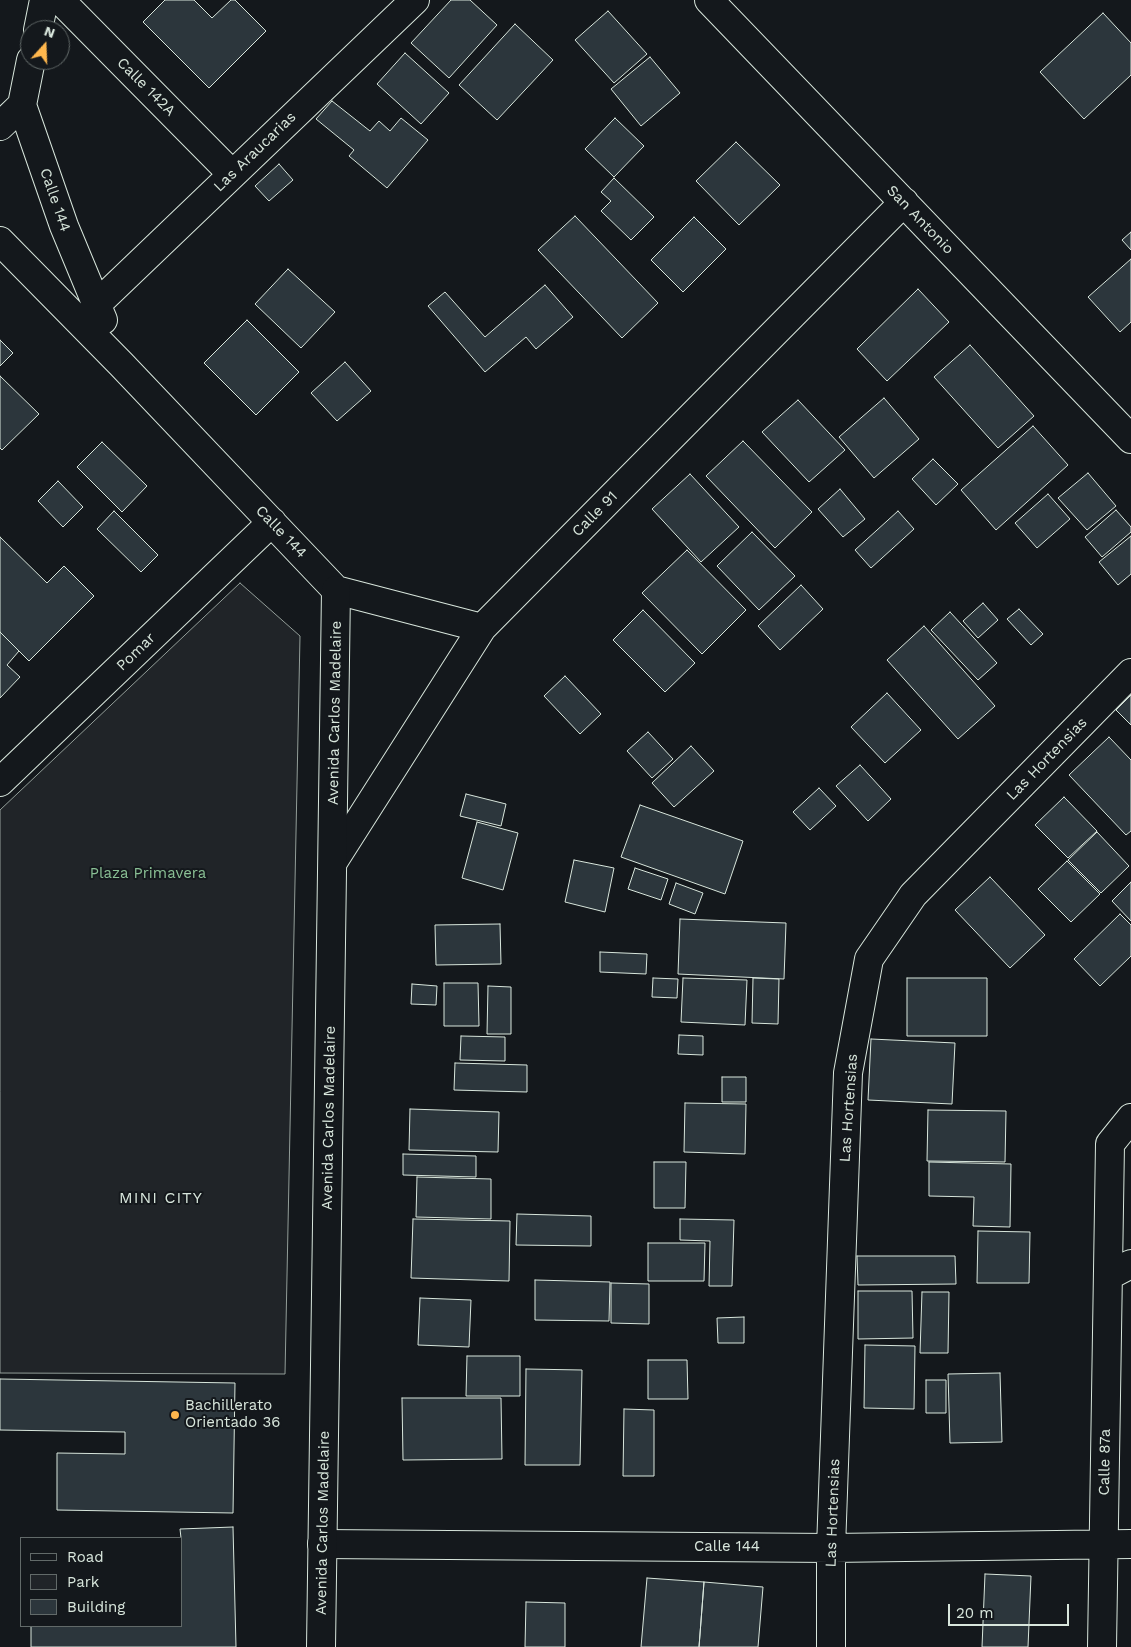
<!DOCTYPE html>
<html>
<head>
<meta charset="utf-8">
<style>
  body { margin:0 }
  #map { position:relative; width:1131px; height:1647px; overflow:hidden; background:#14181c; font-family:"Work Sans",sans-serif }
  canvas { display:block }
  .legend { position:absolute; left:20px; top:1537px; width:162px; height:90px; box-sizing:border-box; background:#14181c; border:1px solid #626a69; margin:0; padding:6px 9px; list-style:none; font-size:15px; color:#d8e6dc }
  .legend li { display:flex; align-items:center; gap:10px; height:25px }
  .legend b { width:25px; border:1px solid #626a69 }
  .north { position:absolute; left:20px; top:20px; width:50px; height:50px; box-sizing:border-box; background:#14181c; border:1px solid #626a69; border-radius:50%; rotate:20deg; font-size:14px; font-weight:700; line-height:20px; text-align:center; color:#d8e6dc }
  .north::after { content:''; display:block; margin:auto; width:18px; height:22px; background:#ffb74d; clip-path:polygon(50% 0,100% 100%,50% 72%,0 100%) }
  .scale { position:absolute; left:948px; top:1604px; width:121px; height:22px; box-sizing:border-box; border:2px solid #d8e6dc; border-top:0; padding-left:6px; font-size:15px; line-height:18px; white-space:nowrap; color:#d8e6dc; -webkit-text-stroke:4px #14181c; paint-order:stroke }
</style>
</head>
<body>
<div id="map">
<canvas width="1131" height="1647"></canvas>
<ul class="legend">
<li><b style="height:6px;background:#14181c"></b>Road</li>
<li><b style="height:14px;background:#202428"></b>Park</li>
<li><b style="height:14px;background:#2c363c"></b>Building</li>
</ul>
<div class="north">N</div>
<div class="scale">20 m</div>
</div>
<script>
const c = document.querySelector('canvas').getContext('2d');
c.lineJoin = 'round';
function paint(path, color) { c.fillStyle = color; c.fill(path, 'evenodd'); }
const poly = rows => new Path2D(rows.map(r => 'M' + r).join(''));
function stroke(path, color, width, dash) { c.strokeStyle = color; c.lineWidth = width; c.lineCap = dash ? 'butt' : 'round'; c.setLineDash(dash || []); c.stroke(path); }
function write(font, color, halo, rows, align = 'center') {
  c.font = font + ' "Work Sans",sans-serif'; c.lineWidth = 4; c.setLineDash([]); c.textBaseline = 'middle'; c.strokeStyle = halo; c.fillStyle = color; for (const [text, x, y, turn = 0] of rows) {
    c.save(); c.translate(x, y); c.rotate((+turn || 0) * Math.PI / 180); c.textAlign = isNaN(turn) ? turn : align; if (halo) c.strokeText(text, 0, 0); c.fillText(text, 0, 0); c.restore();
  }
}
const green = poly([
  [240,583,300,636,285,1374,0,1373,0,810,240,583]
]);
const building = poly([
  [165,0,194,0,212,18,231,0,235,0,266,31,209,88,143,22,165,0],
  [451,0,470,0,497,25,449,78,411,43,451,0],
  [608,11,647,54,614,83,575,40,608,11],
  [1103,13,1131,43,1131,75,1084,119,1040,72,1103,13],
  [515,24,553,60,497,120,459,85,515,24],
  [405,53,449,93,421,124,377,84,405,53],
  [650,57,680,93,641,126,611,89,650,57],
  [332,101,370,131,379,121,390,131,401,118,428,140,387,188,349,156,354,150,316,119,332,101],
  [615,118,644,146,614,177,585,149,615,118],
  [736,142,780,185,739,225,696,181,736,142],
  [279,164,293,180,269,201,255,186,279,164],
  [614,178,654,217,631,240,601,211,611,201,601,192,614,178],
  [575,216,658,303,622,338,538,250,575,216],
  [694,217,726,249,683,292,651,260,694,217],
  [1131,232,1131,250,1122,240,1131,232],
  [1131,259,1131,322,1120,332,1088,297,1131,259],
  [288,269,335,312,301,348,255,304,288,269],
  [545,285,573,317,536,349,526,337,485,372,428,306,445,292,485,337,545,285],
  [918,289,949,322,887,381,857,349,918,289],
  [247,320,299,372,256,415,204,363,247,320],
  [0,340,13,353,0,366,0,340],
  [970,345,1034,416,998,448,934,377,970,345],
  [345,362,371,391,337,421,311,393,345,362],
  [0,376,39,414,2,450,0,448,0,376],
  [884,398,919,439,874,478,839,437,884,398],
  [798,400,845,450,809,482,762,432,798,400],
  [1033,426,1068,465,996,530,961,490,1033,426],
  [743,441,812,512,775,548,706,476,743,441],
  [102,442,147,486,122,512,77,467,102,442],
  [933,459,958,484,936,505,912,479,933,459],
  [1088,473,1116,506,1087,530,1058,498,1088,473],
  [690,474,739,527,701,562,652,509,690,474],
  [58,481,83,507,63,527,38,501,58,481],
  [840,489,865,519,843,537,818,509,840,489],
  [1048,494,1070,519,1037,548,1015,523,1048,494],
  [1116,510,1131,527,1131,532,1102,557,1085,537,1116,510],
  [114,511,158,555,141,572,97,529,114,511],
  [898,511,914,529,871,568,855,550,898,511],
  [752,532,795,576,759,610,717,566,752,532],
  [1131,536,1131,574,1118,585,1099,562,1131,536],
  [0,537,47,583,64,566,94,596,29,661,0,632,0,537],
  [687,550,746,610,702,654,642,593,687,550],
  [801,585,823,609,780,650,758,626,801,585],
  [983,603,998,620,978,638,963,621,983,603],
  [1019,609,1043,634,1031,645,1007,619,1019,609],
  [643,610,695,663,665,692,613,640,643,610],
  [950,612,997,663,978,680,931,630,950,612],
  [924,626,995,706,958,739,887,660,924,626],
  [0,632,19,651,7,665,20,677,0,698,0,632],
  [565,676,601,714,580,734,544,696,565,676],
  [887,693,921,730,885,763,851,727,887,693],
  [1131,695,1131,725,1116,710,1131,695],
  [648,732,673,759,652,778,627,751,648,732],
  [1109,737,1131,760,1131,831,1126,835,1069,775,1109,737],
  [691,746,714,771,674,807,652,783,691,746],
  [860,765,891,799,868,821,836,786,860,765],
  [819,788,836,806,810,830,793,812,819,788],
  [466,794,506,804,501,826,460,816,466,794],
  [1064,797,1097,831,1068,858,1035,825,1064,797],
  [640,805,743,841,725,894,621,857,640,805],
  [477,822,518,833,503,890,462,878,477,822],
  [1097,832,1129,866,1101,893,1068,860,1097,832],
  [574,860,614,868,605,912,565,902,574,860],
  [1067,861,1100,894,1071,922,1038,889,1067,861],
  [635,868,668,879,661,900,628,889,635,868],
  [990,877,1045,935,1010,968,955,910,990,877],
  [1131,882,1131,921,1112,901,1131,882],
  [676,883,703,893,695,914,669,904,676,883],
  [1120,914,1131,925,1131,956,1100,986,1074,959,1120,914],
  [680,919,786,923,784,979,678,974,680,919],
  [500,924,501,964,436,965,435,925,500,924],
  [600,952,647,954,646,974,600,972,600,952],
  [653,978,678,979,677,998,652,997,653,978],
  [683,978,747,980,745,1025,681,1022,683,978],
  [753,978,779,979,778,1024,752,1023,753,978],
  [907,978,987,978,987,1036,907,1036,907,978],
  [444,983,478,983,479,1026,444,1026,444,983],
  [412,984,437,986,436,1005,411,1004,412,984],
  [488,986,511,987,511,1034,487,1034,488,986],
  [679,1035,703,1036,703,1055,678,1054,679,1035],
  [461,1036,505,1037,505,1061,460,1060,461,1036],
  [871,1039,955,1043,952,1104,868,1100,871,1039],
  [455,1063,527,1065,527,1092,454,1090,455,1063],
  [722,1077,746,1077,746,1102,722,1102,722,1077],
  [685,1103,746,1104,745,1154,684,1152,685,1103],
  [410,1109,499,1112,498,1152,409,1150,410,1109],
  [928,1110,1006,1111,1005,1162,927,1161,928,1110],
  [403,1154,476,1156,476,1177,403,1175,403,1154],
  [654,1162,686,1162,685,1208,654,1208,654,1162],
  [929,1162,1011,1164,1010,1227,973,1226,974,1197,929,1196,929,1162],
  [417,1177,491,1179,491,1219,416,1217,417,1177],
  [517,1214,591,1216,591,1246,516,1245,517,1214],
  [413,1219,510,1221,509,1281,411,1278,413,1219],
  [680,1219,734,1220,732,1286,709,1286,710,1241,680,1240,680,1219],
  [978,1231,1030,1232,1029,1283,977,1283,978,1231],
  [648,1243,705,1243,704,1281,648,1281,648,1243],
  [857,1256,955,1256,956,1284,858,1285,857,1256],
  [535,1280,610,1282,609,1321,535,1320,535,1280],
  [611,1283,649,1284,649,1324,611,1323,611,1283],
  [858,1291,912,1291,913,1338,858,1339,858,1291],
  [922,1292,949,1292,948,1353,920,1353,922,1292],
  [420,1298,471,1300,469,1347,418,1345,420,1298],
  [744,1317,744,1343,718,1343,717,1318,744,1317],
  [865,1345,915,1346,914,1409,864,1408,865,1345],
  [467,1356,520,1356,520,1396,466,1396,467,1356],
  [648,1360,687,1360,688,1399,648,1399,648,1360],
  [526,1369,582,1370,580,1465,525,1465,526,1369],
  [1000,1373,1002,1442,950,1443,948,1374,1000,1373],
  [0,1379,235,1383,233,1513,57,1510,57,1453,125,1454,125,1432,0,1430,0,1379],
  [926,1380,946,1380,946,1413,926,1413,926,1380],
  [402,1398,501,1398,502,1459,403,1460,402,1398],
  [624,1409,654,1410,654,1476,623,1476,624,1409],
  [233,1527,236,1647,31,1647,31,1626,181,1626,181,1538,180,1529,233,1527],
  [985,1574,1031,1576,1028,1647,982,1647,985,1574],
  [647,1578,704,1582,699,1647,641,1647,647,1578],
  [704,1582,763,1587,758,1647,699,1647,704,1582],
  [526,1602,565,1603,565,1647,525,1647,526,1602]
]);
const street = poly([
  [60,0,232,174],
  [709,0,1131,439],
  [38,30,44,0],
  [31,60,22,105,64,226,103,320],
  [0,126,22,105],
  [0,241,121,364,336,590,482,628],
  [96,305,415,0],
  [0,782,272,522],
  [333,862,482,628,904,202],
  [1108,1276,1131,1264],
  [322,1544,831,1548,1131,1544],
  [831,1647,831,1548,848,1073,869,959,913,895,1131,673],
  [1102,1647,1110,1144,1131,1118]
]);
const secondary = poly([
  [321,1647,336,590]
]);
const markers = [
  [175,1415,5,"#ffb74d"]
];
const streetNames = [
  ["Calle 142A",146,87,45],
  ["Las Araucarias",255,152,-44],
  ["Calle 144",55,200,71],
  ["San Antonio",920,220,46],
  ["Calle 91",595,514,-45],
  ["Calle 144",281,532,46],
  ["Pomar",136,652,-44],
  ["Avenida Carlos Madelaire",335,713,-89],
  ["Las Hortensias",1047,759,-46],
  ["Las Hortensias",849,1108,-86],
  ["Avenida Carlos Madelaire",329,1118,-89],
  ["Calle 87a",1105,1462,-89],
  ["Las Hortensias",833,1513,-88],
  ["Avenida Carlos Madelaire",323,1523,-89],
  ["Calle 144",727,1547]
];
const parkNames = [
  ["Plaza Primavera",148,874]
];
const poiNames = [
  ["Bachillerato",185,1406],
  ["Orientado 36",185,1423]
];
const neighbourhoodNames = [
  ["MINI CITY",161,1198]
];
paint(green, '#202428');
stroke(green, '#939e99', 1);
paint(building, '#2c363c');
stroke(building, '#d8e6dc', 1);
stroke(street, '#d8e6dc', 30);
stroke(secondary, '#d8e6dc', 30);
stroke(street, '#14181c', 28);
stroke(secondary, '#14181c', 28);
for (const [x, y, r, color] of markers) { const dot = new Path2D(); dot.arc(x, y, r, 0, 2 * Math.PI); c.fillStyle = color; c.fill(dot); stroke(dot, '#14181c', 2); }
write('15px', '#d8e6dc', '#14181c', streetNames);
write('15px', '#8ac095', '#14181c', parkNames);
write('15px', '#d8e6dc', '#14181c', poiNames, 'left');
c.letterSpacing = '1px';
write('16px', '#d8e6dc', '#14181c', neighbourhoodNames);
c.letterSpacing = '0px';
</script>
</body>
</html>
